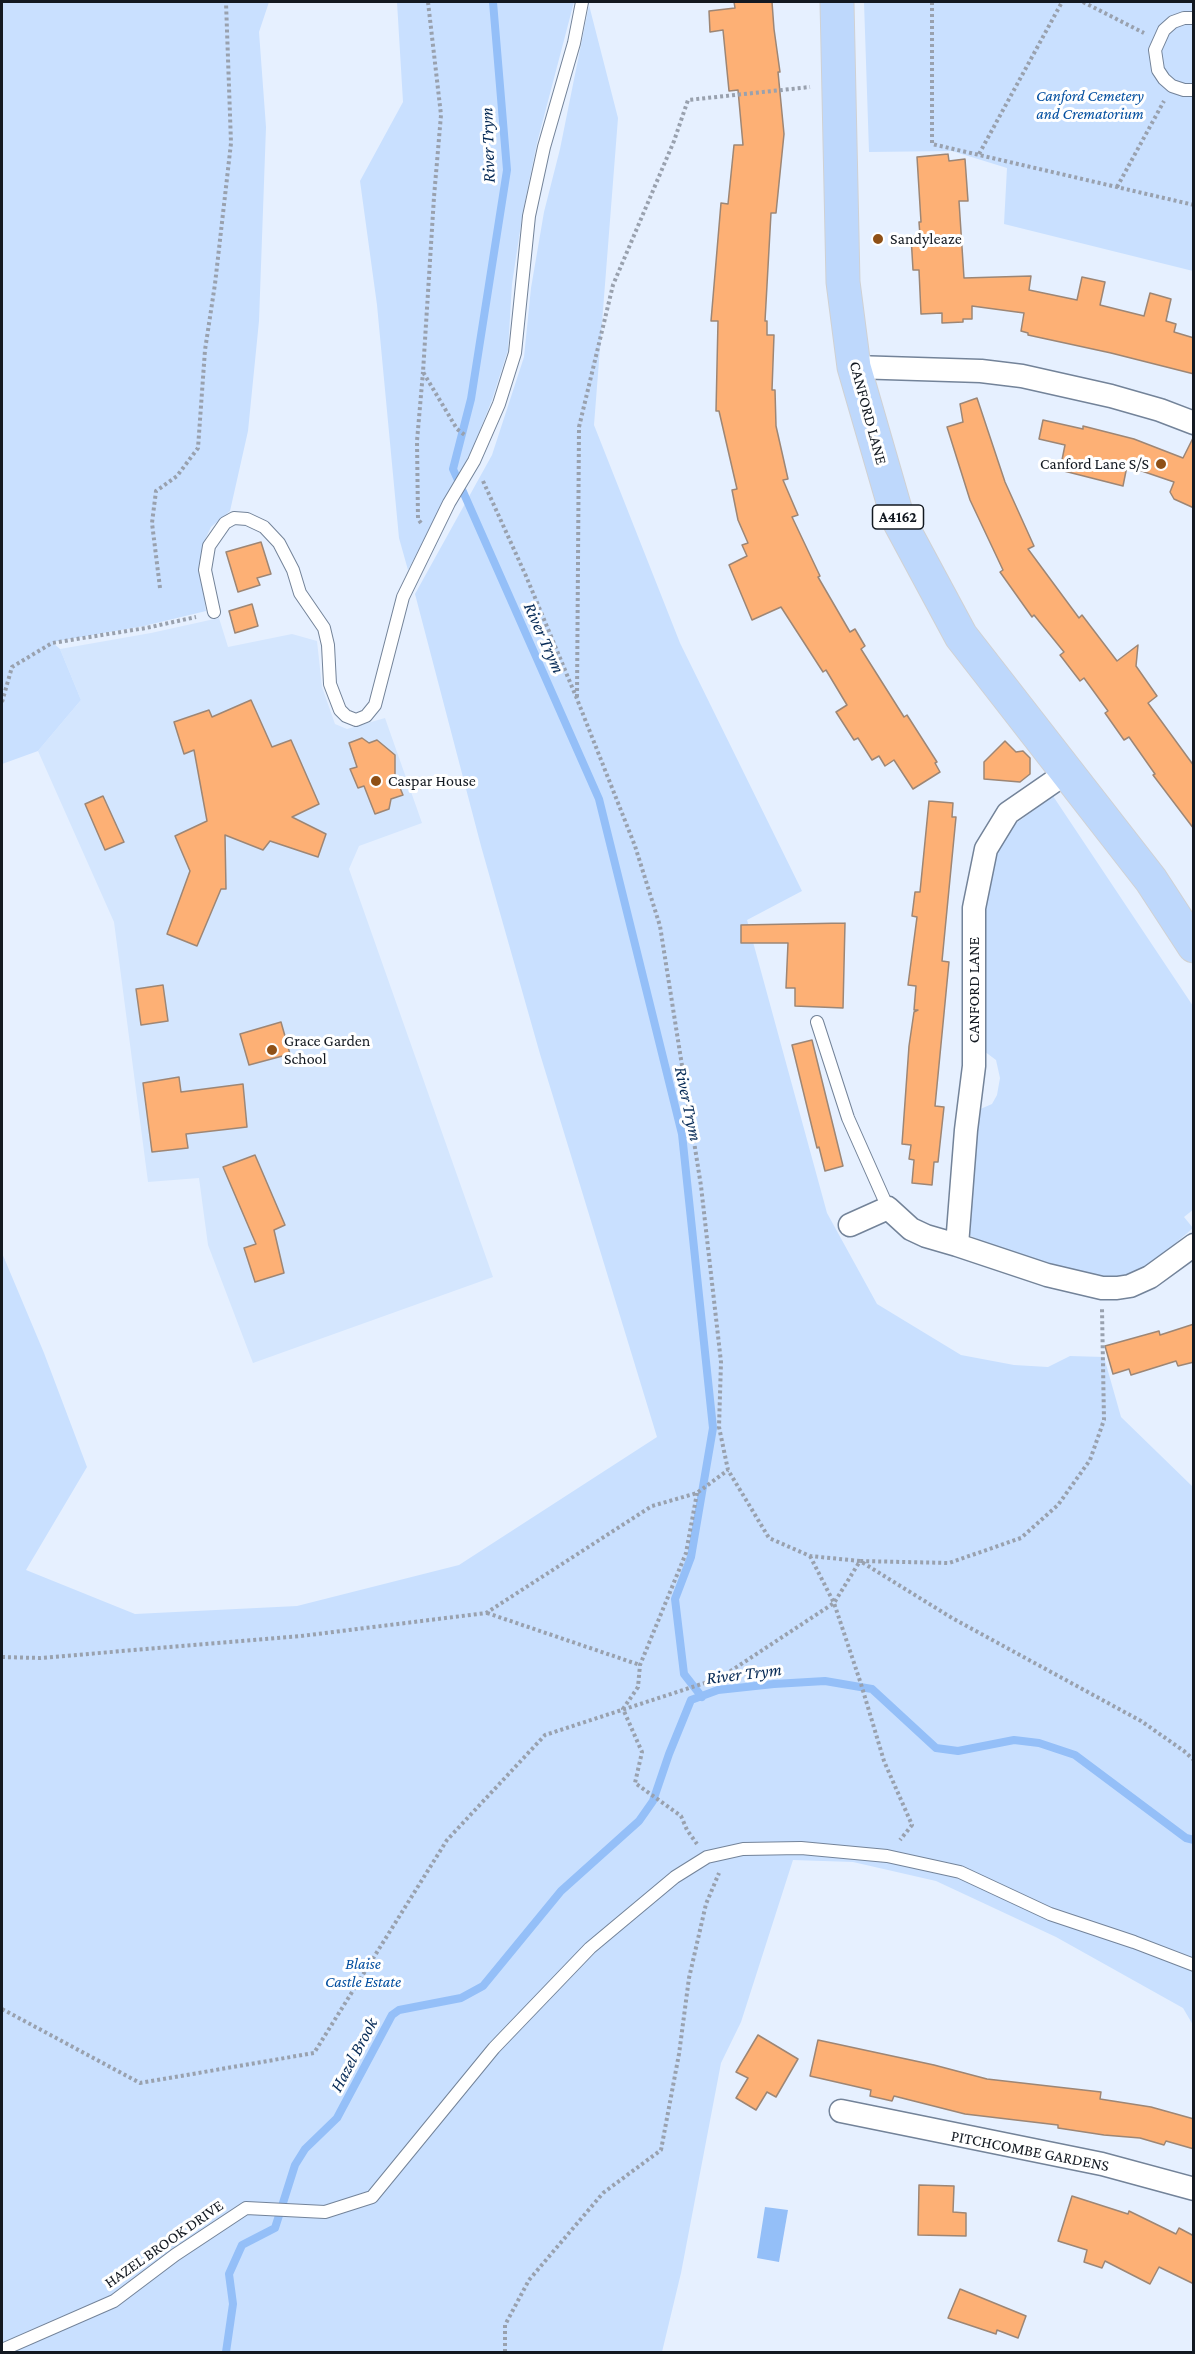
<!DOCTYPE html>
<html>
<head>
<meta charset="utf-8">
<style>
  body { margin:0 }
  #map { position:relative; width:1195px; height:2354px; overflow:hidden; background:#e6f0ff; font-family:"Crimson Pro",serif }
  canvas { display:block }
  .frame { position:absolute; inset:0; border:3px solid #131921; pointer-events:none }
</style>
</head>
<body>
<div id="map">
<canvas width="1195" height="2354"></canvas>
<div class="frame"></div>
</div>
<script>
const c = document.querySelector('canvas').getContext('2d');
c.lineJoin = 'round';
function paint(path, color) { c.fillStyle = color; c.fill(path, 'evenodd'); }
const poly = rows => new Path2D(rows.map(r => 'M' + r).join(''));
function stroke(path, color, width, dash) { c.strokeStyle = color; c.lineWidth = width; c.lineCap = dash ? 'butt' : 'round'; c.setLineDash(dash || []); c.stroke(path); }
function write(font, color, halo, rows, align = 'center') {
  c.font = font + ' "Crimson Pro",serif'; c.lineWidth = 6; c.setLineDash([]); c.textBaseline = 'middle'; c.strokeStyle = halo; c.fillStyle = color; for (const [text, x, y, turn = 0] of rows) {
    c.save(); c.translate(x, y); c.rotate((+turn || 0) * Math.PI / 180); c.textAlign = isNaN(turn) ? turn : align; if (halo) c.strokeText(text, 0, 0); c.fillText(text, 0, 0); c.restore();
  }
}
const built = poly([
  [219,618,228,647,292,634,317,641,322,687,335,724,347,729,385,718,422,823,359,846,349,869,493,1277,253,1363,208,1245,199,1178,148,1182,114,922,38,751,81,700,60,649,151,633]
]);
const green = poly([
  [2,2,269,2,259,32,266,127,259,321,248,431,230,511,211,527,203,544,200,570,206,611,144,626,52,642,60,649,81,700,38,751,2,764],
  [397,2,574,2,537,143,523,211,512,284,508,350,492,400,472,450,408,570,399,538,377,305,360,181,403,102],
  [864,2,1193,2,1193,271,1004,224,1007,168,952,151,869,152],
  [589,5,618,118,594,425,680,643,802,891,747,920,827,1213,877,1304,961,1355,1014,1365,1048,1367,1070,1356,1104,1357,1121,1417,1193,1487,1193,2025,1183,2008,1056,1937,936,1881,853,1862,793,1860,741,2022,721,2063,681,2273,662,2352,2,2352,2,1253,44,1353,87,1467,26,1570,135,1614,297,1606,459,1565,657,1437,540,1054,481,846,415,594,492,455,524,357,531,288,544,212,560,149],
  [1053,796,1193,1006,1194,1209,1184,1217,1193,1228,1163,1254,1142,1269,1123,1277,1090,1281,1020,1260,969,1235,969,1178,978,1110,992,1104,997,1095,1000,1078,996,1060,984,1051,985,908,997,852,1015,824]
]);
const water = poly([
  [765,2207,788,2210,779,2262,757,2258]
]);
const stream = poly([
  [493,2,507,170,471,399,453,469,599,799,682,1134,713,1428,691,1557,675,1599,684,1674,702,1697],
  [226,2352,233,2304,229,2274,242,2245,275,2228,295,2165,305,2149,337,2118,392,2015,399,2010,461,1998,483,1986,561,1891,639,1821,653,1801,669,1754,691,1700,718,1690,774,1684,825,1681,872,1689,936,1748,958,1751,1014,1740,1039,1743,1075,1755,1186,1838,1194,1840]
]);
const building = poly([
  [734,2,772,2,774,29,780,72,778,72,784,134,776,213,771,213,765,321,767,321,767,335,774,335,772,390,775,390,776,426,788,479,783,480,798,515,792,517,820,576,818,577,850,632,855,629,865,646,861,649,904,717,907,715,937,762,935,763,940,772,913,789,894,760,885,766,879,756,872,760,858,738,854,740,836,712,847,705,826,670,823,672,781,607,752,620,729,565,747,556,742,545,748,543,738,520,732,490,737,489,719,411,716,411,718,321,711,321,721,203,728,204,734,145,743,145,738,90,729,91,723,30,710,32,709,11,735,8,734,2],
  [948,154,949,161,965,159,968,201,959,201,964,278,1031,276,1029,290,1077,300,1082,277,1105,282,1100,305,1144,316,1150,293,1171,299,1166,321,1176,324,1174,332,1194,338,1194,374,1111,353,1028,335,1028,333,1021,331,1024,313,972,306,972,319,963,319,963,322,942,323,942,313,921,314,919,270,913,270,911,236,920,236,919,222,921,222,917,157,948,154],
  [977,398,1005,482,1034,546,1028,549,1079,618,1082,615,1117,661,1138,645,1136,666,1157,696,1148,703,1194,766,1194,829,1153,775,1155,774,1129,737,1124,740,1105,713,1108,711,1084,678,1080,681,1060,655,1064,652,1034,615,1032,617,1000,572,1003,570,970,500,947,427,963,422,960,404,977,398],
  [1043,420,1083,429,1083,426,1134,439,1183,458,1194,436,1194,508,1174,499,1170,492,1174,482,1127,466,1123,486,1060,470,1065,445,1039,439,1043,420],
  [261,542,271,574,257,578,260,585,238,592,226,552,261,542],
  [252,604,258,626,235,633,229,611,252,604],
  [251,700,272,747,291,740,319,804,292,817,326,834,318,857,270,841,263,850,225,835,226,889,221,889,197,946,167,934,190,871,175,836,207,821,194,750,184,754,174,722,209,710,212,717,251,700],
  [362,738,369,743,377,740,395,755,395,776,403,795,391,799,389,809,375,814,364,786,358,788,350,769,357,767,349,743,362,738],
  [1005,741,1016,752,1023,751,1030,758,1030,774,1020,782,984,779,984,762,1005,741],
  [103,796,124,842,105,850,85,804,103,796],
  [929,801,953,803,952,817,956,817,942,961,949,962,935,1106,944,1107,938,1162,934,1162,932,1185,912,1183,914,1160,909,1159,911,1145,902,1144,909,1046,914,1012,918,1010,914,1010,916,986,908,985,917,917,912,916,915,892,920,892,929,801],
  [845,923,843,1008,795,1006,795,988,786,988,788,943,741,943,741,925,845,923],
  [163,985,168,1021,141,1025,136,989,163,985],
  [281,1022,290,1054,249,1065,240,1034,281,1022],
  [812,1040,843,1166,825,1171,819,1147,817,1148,792,1045,812,1040],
  [179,1077,181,1092,243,1084,247,1127,186,1134,188,1148,152,1152,143,1083,179,1077],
  [255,1155,285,1225,274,1230,284,1273,255,1282,244,1248,256,1244,223,1167,255,1155],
  [1194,1324,1194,1362,1178,1366,1176,1361,1131,1375,1129,1369,1113,1374,1105,1346,1159,1331,1160,1335,1194,1324],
  [758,2035,798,2059,776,2097,767,2092,756,2110,736,2098,748,2078,736,2072,758,2035],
  [818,2040,934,2065,987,2079,1101,2092,1100,2099,1151,2107,1194,2119,1194,2149,1166,2141,1164,2145,1140,2138,1104,2135,1058,2128,1058,2125,965,2114,894,2096,892,2101,870,2096,871,2090,810,2076,818,2040],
  [919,2185,954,2186,953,2212,966,2213,966,2236,918,2235,919,2185],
  [1072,2196,1128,2214,1129,2211,1176,2234,1179,2228,1194,2236,1194,2284,1159,2267,1150,2284,1105,2261,1102,2268,1084,2262,1087,2250,1058,2241,1072,2196],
  [960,2289,1026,2316,1018,2338,997,2330,996,2334,948,2318,960,2289]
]);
const path = poly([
  [428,2,441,115,434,197,423,372,457,429,466,436],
  [932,2,932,144,1194,205],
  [1083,2,1144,33],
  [979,154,1062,2],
  [1117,187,1164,101],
  [483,481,526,576,577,699,635,846,660,926,701,1186,721,1362,719,1427,728,1470,769,1538,810,1556,860,1561,952,1618,1141,1721,1184,1751,1194,1760],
  [421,523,418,519,417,441,423,372],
  [160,588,152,523,156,491,177,476,198,448,205,350,215,284,231,143,226,2],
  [577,697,579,427,613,285,674,141,688,100,810,87],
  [2,702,12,667,52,643,146,628,196,617],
  [697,1493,686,1553,640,1665,638,1687,623,1709,642,1752,635,1783,681,1816,687,1830,697,1844],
  [810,1556,834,1603,861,1684,884,1761,912,1825,900,1840],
  [487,1613,640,1665],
  [2,1657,40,1658,301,1636,486,1613,652,1506,697,1493,728,1470],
  [2,2009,140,2083,314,2053,447,1840,545,1735,720,1678,834,1603,860,1561,949,1563,1021,1538,1058,1505,1090,1460,1104,1420,1102,1309],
  [505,2352,505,2325,529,2280,603,2193,661,2150,679,2054,689,1978,706,1904,719,1873]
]);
const service = poly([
  [1194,18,1184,18,1173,22,1164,30,1155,50,1158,70,1164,79,1172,86,1184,90,1194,90],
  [214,612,205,570,209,546,225,523,234,518,247,519,264,527,279,543,293,570,300,593,324,628,328,645,330,684,340,710,346,716,356,720,366,716,375,705,403,597,449,503,474,461,499,404,515,353,529,216,544,147,574,43,582,2],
  [817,1022,848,1118,888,1208],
  [2,2350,114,2301,175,2255,246,2208,325,2212,372,2197,494,2048,590,1948,675,1877,707,1857,743,1849,801,1848,887,1856,960,1872,1050,1914,1134,1942,1194,1965]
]);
const minor = poly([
  [854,367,981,371,1022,376,1111,396,1160,410,1194,423],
  [1066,773,1008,813,986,849,974,908,974,1066,966,1130,957,1245,1047,1275,1102,1288,1117,1288,1130,1286,1150,1277,1194,1245],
  [850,1225,888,1208,911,1229,926,1236,957,1245],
  [841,2111,1102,2164,1194,2189]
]);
const primary = poly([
  [837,2,843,282,854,367,898,519,961,636,1151,880,1194,946]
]);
const markers = [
  [878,239,6,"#8f5016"],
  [1161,464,6,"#8f5016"],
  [376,781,6,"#8f5016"],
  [272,1050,6,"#8f5016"]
];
const shields = [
  [898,517,51]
];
const shieldNames = [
  ["A4162",898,517]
];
const parkNames = [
  ["Canford Cemetery",1090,96],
  ["and Crematorium",1090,114],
  ["Blaise",363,1964],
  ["Castle Estate",363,1982]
];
const poiNames = [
  ["Sandyleaze",890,239],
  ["Canford Lane S/S",1149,464,"right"],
  ["Caspar House",388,781],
  ["Grace Garden",284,1041],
  ["School",284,1059]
];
const streetNames = [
  ["CANFORD LANE",868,413,75],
  ["CANFORD LANE",974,990,-90],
  ["PITCHCOMBE GARDENS",1030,2151,11],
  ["HAZEL BROOK DRIVE",164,2244,-35]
];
const waterNames = [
  ["River Trym",488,145,-92],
  ["River Trym",544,638,66],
  ["River Trym",688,1104,78],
  ["River Trym",744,1674,-7],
  ["Hazel Brook",354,2055,-62]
];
paint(built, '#d4e6fe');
paint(green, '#c9e0ff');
paint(water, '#94bff8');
stroke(stream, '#94bff8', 8);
paint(building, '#fdb075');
stroke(building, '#9d8675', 1.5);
stroke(service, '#738399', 14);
stroke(minor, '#738399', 25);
stroke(primary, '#d0d1d3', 35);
stroke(path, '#99a1ae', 4, [3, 3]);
stroke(service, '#fff', 12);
stroke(minor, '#fff', 22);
stroke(primary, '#bed8fc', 33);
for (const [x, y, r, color] of markers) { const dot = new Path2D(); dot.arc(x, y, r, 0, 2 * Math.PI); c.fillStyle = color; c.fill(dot); stroke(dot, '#fff', 2); }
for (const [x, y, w] of shields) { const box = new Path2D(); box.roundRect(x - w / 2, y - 12, w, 24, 4.5); c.fillStyle = '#fff'; c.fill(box); stroke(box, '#131921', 1.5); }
write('bold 15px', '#131921', null, shieldNames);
write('italic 16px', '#034fa0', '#fff', parkNames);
write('16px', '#131921', '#fff', poiNames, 'left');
write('16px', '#131921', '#fff', streetNames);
write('italic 18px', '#052955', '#fff', waterNames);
</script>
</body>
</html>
